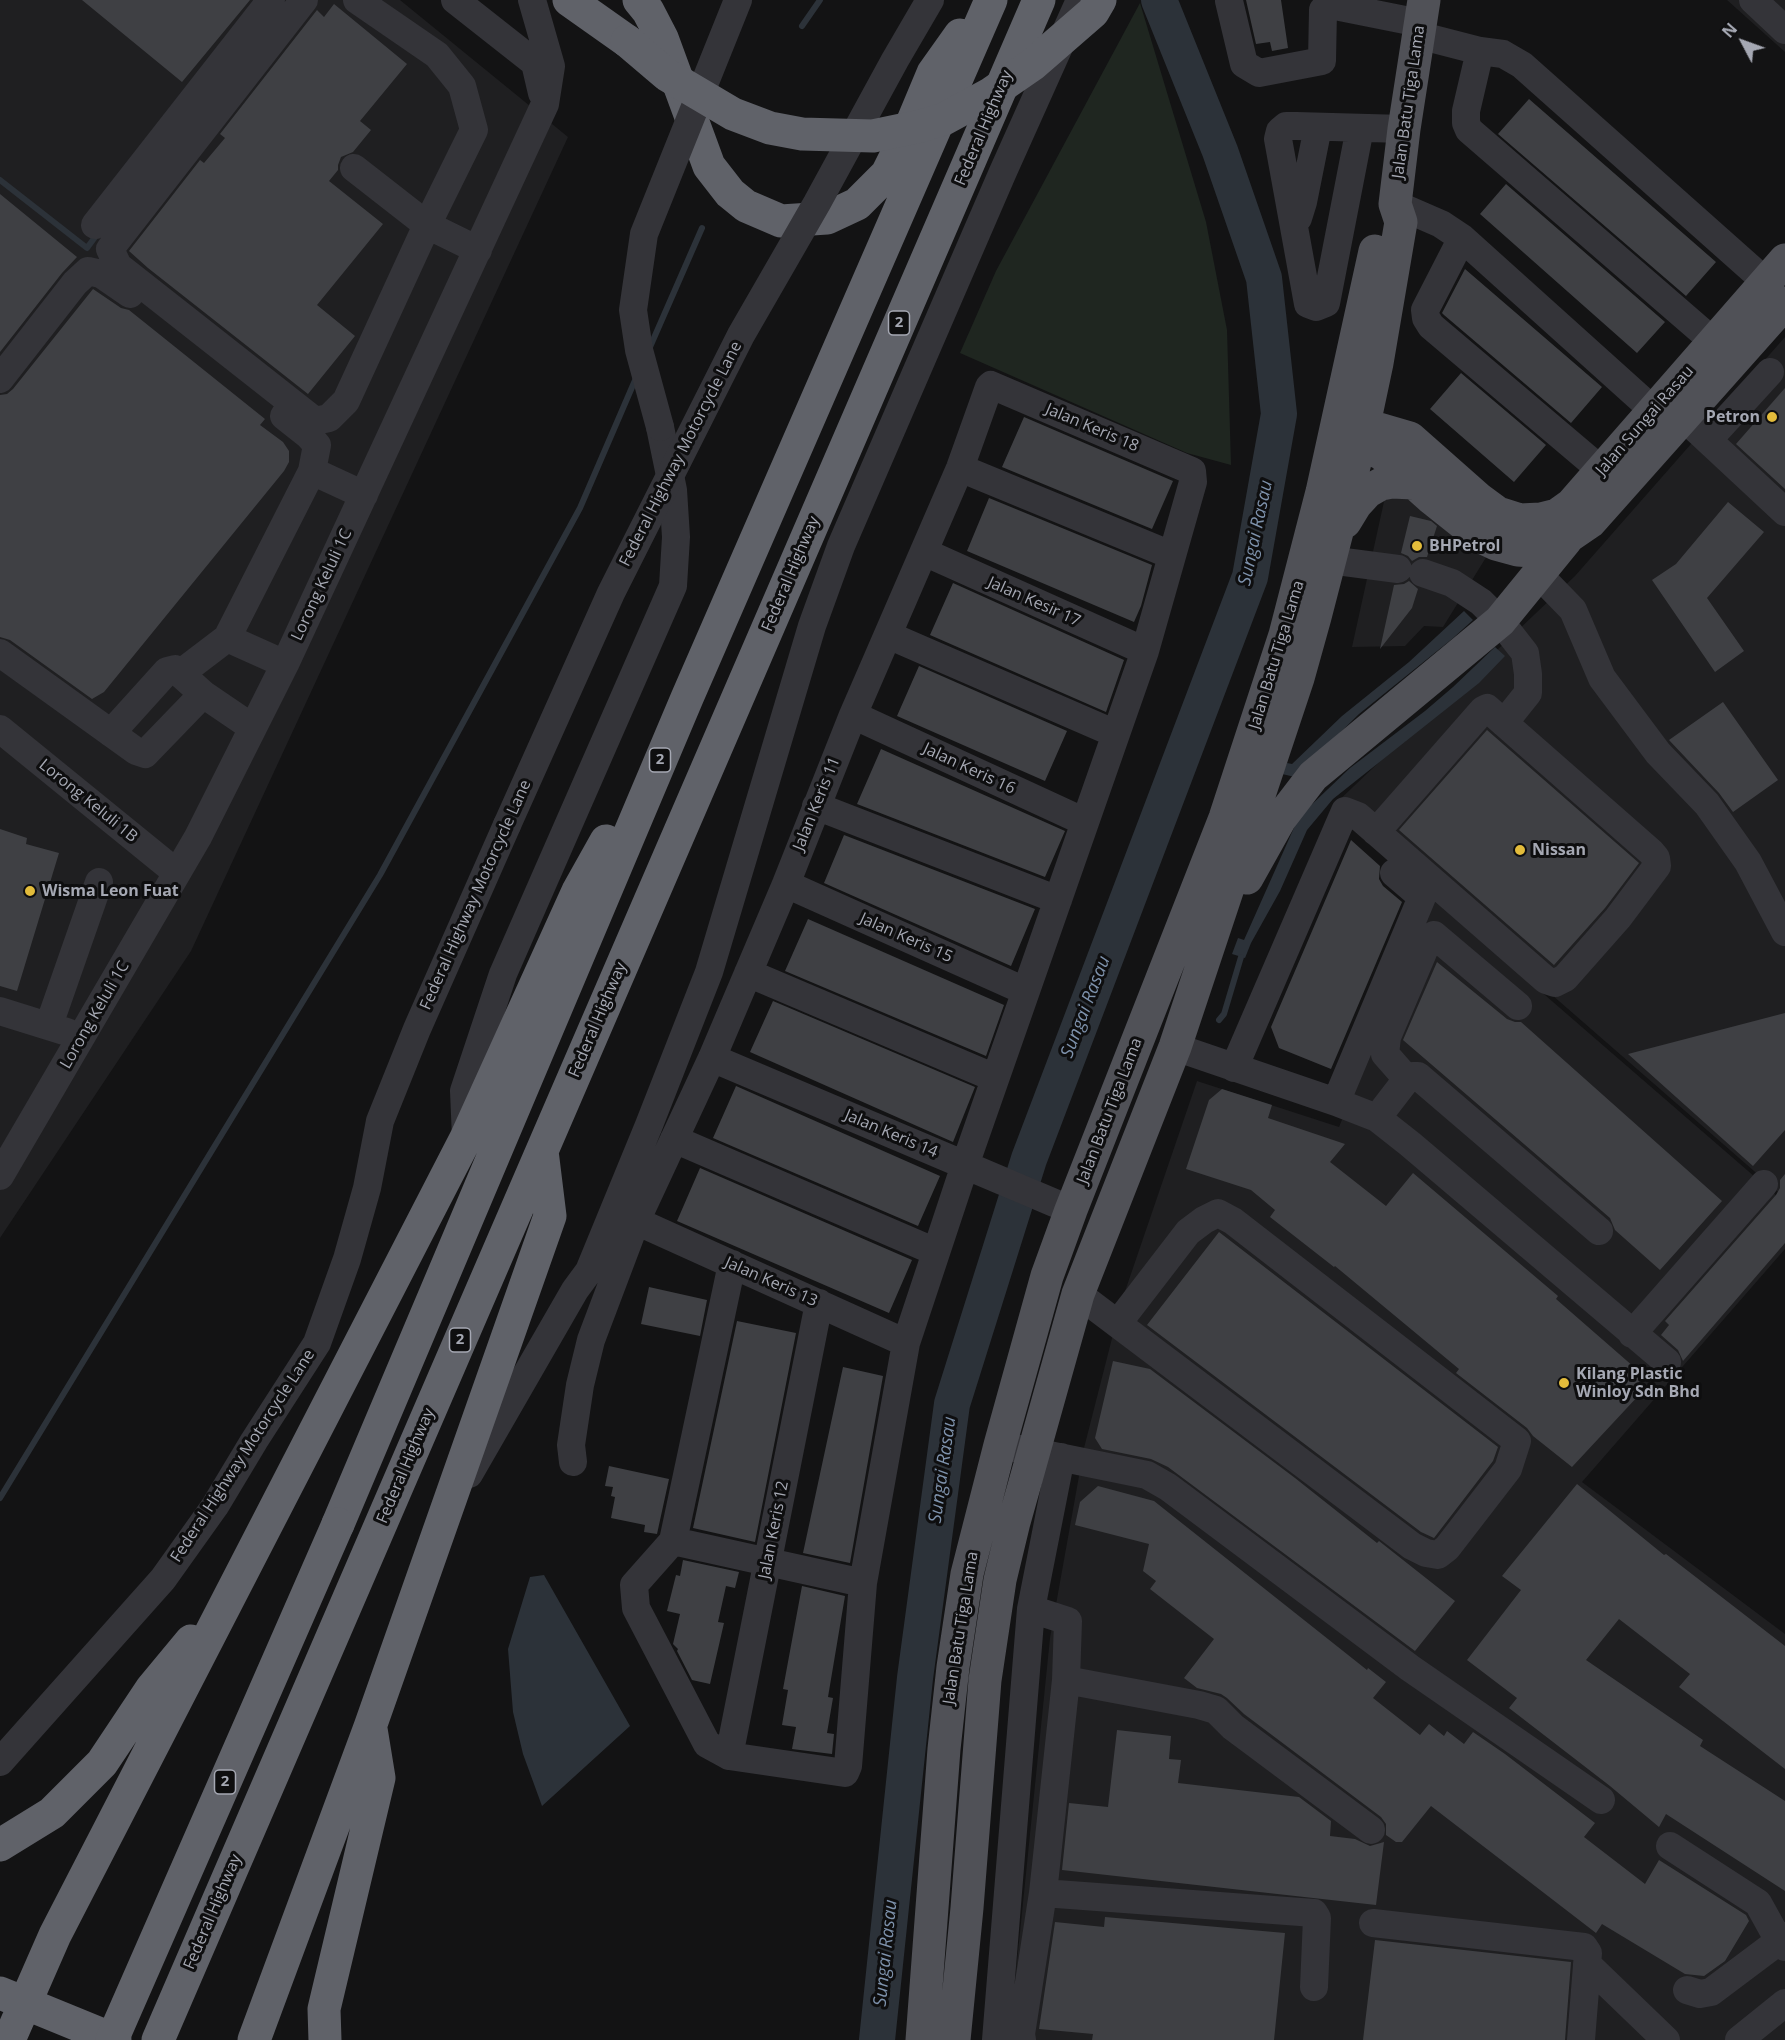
<!DOCTYPE html>
<html>
<head>
<meta charset="utf-8">
<style>
  body { margin:0 }
  #map { position:relative; width:1785px; height:2040px; overflow:hidden; background:#131314; font-family:"Open Sans",sans-serif }
  canvas { display:block }
  .north { position:absolute; left:1713px; top:12px; width:60px; height:60px; -webkit-text-stroke:4px #0e0e0f; paint-order:stroke; rotate:311deg; font-size:16px; font-weight:700; line-height:24px; text-align:center; color:#a5a8b3 }
  .north::after { content:''; display:block; margin:auto; width:21px; height:27px; background:#a5a8b3; clip-path:polygon(50% 0,100% 100%,50% 72%,0 100%) }
</style>
</head>
<body>
<div id="map">
<canvas width="1785" height="2040"></canvas>
<div class="north">N</div>
</div>
<script>
const c = document.querySelector('canvas').getContext('2d');
c.lineJoin = 'round';
function paint(path, color) { c.fillStyle = color; c.fill(path, 'evenodd'); }
const poly = rows => new Path2D(rows.map(r => 'M' + r).join(''));
function stroke(path, color, width, dash) { c.strokeStyle = color; c.lineWidth = width; c.lineCap = dash ? 'butt' : 'round'; c.setLineDash(dash || []); c.stroke(path); }
function write(font, color, halo, rows, align = 'center') {
  c.font = font + ' "Open Sans",sans-serif'; c.lineWidth = 6; c.setLineDash([]); c.textBaseline = 'middle'; c.strokeStyle = halo; c.fillStyle = color; for (const [text, x, y, turn = 0] of rows) {
    c.save(); c.translate(x, y); c.rotate((+turn || 0) * Math.PI / 180); c.textAlign = isNaN(turn) ? turn : align; if (halo) c.strokeText(text, 0, 0); c.fillText(text, 0, 0); c.restore();
  }
}
const built = poly([
  [0,0,400,0,568,137,191,951,0,1238],
  [1727,0,1785,0,1785,52],
  [1785,337,1785,1198,1334,805,1575,576],
  [1406,494,1490,551,1443,627,1424,626,1405,646,1352,647,1385,497],
  [1433,898,1785,1203,1785,1249,1582,1482,1785,1634,1785,2040,1009,2040,1050,1638,1084,1448,1121,1303,1197,1081,1339,1127]
]);
const green = poly([
  [1140,3,1206,222,1227,330,1231,465,1187,453,960,353,996,271]
]);
const water = poly([
  [1464,611,1473,620,1452,639,1359,714,1295,777,1282,774,1287,763,1292,764,1342,716,1409,662],
  [1495,647,1505,656,1479,683,1333,799,1307,830,1280,891,1251,943,1245,958,1232,954,1238,938,1244,940,1297,821,1306,810,1350,768,1425,711,1453,687],
  [544,1575,630,1726,542,1806,523,1754,513,1712,508,1649,530,1577]
]);
const stream = poly([
  [802,26,820,0],
  [0,180,87,248,98,233],
  [650,347,702,228],
  [1219,1020,1224,1014,1241,957],
  [0,1498,380,875,580,508,636,378]
]);
const river = poly([
  [877,2040,915,1678,952,1404,1029,1159,1250,577,1279,414,1264,278,1220,151,1159,0]
]);
const building = poly([
  [82,0,250,0,182,82],
  [1246,0,1281,0,1288,48,1272,51,1270,42,1256,44],
  [334,4,407,64,360,121,371,130,353,152,341,157,338,165,338,170,329,181,383,224,317,305,355,336,308,394,148,268,129,251,200,160,204,163,225,138,220,134,317,10,324,17],
  [1529,99,1716,262,1686,296,1498,134],
  [1506,184,1665,322,1637,353,1480,214],
  [0,194,77,257,62,273,0,352],
  [1465,269,1602,387,1571,423,1444,315,1442,313],
  [93,289,121,308,129,310,265,419,260,425,283,442,289,451,289,462,284,471,104,692,92,699,10,640,0,637,0,395,7,394,13,389],
  [1461,373,1546,445,1514,482,1430,409],
  [1785,388,1785,489,1736,444],
  [1024,417,1173,481,1152,529,1002,467],
  [989,498,1152,565,1141,606,1134,622,967,551],
  [1728,502,1764,532,1707,598,1744,651,1715,672,1652,580,1676,564],
  [1410,516,1431,521,1437,526,1427,557,1419,557,1412,561,1408,556,1401,553],
  [1409,581,1418,589,1412,608,1380,649,1394,585,1404,584],
  [953,583,1124,660,1106,712,930,635],
  [919,666,1067,731,1045,781,897,716],
  [1723,702,1778,780,1733,812,1719,793,1669,740],
  [1487,730,1639,863,1605,908,1554,965,1399,830],
  [881,749,1065,831,1045,877,857,804],
  [0,829,27,838,26,844,59,853,17,991,0,986],
  [844,835,1035,909,1011,966,824,883],
  [1351,840,1380,866,1379,879,1383,886,1402,902,1331,1069,1279,1048,1271,1027],
  [808,919,1004,1005,986,1056,785,971],
  [1437,962,1507,1019,1515,1022,1521,1022,1722,1201,1660,1270,1615,1230,1610,1218,1403,1040],
  [773,1001,975,1087,953,1142,750,1052],
  [1785,1013,1785,1130,1753,1166,1628,1054],
  [736,1086,940,1176,918,1226,713,1138],
  [1222,1089,1272,1105,1268,1118,1345,1144,1330,1162,1386,1206,1413,1173,1558,1296,1556,1299,1642,1374,1639,1395,1572,1467,1533,1436,1527,1428,1456,1373,1459,1369,1335,1266,1334,1267,1270,1217,1275,1210,1251,1190,1186,1169,1209,1100],
  [700,1168,912,1260,889,1313,677,1221],
  [1785,1174,1785,1243,1683,1361,1678,1350,1661,1335,1669,1325,1665,1321,1776,1195,1780,1188,1780,1180],
  [1219,1232,1498,1447,1493,1461,1434,1538,1421,1532,1147,1325],
  [649,1287,707,1300,700,1336,641,1324],
  [737,1321,796,1333,755,1542,693,1528],
  [1113,1361,1150,1369,1295,1478,1377,1543,1379,1541,1455,1601,1415,1651,1168,1467,1151,1459,1102,1449,1095,1438],
  [843,1367,883,1376,850,1563,803,1553],
  [609,1466,669,1479,657,1534,644,1532,645,1525,611,1518,615,1497,611,1496,613,1487,605,1486],
  [1577,1484,1664,1555,1666,1554,1785,1646,1785,1769,1679,1687,1690,1674,1619,1619,1586,1660,1703,1740,1700,1746,1785,1801,1785,1891,1666,1814,1659,1827,1610,1786,1509,1708,1517,1698,1467,1660,1521,1590,1502,1576],
  [1098,1486,1154,1501,1367,1670,1368,1668,1386,1682,1373,1698,1420,1735,1429,1724,1444,1736,1447,1731,1464,1744,1473,1732,1505,1754,1595,1823,1584,1837,1645,1884,1659,1860,1746,1915,1749,1921,1725,1961,1704,1976,1685,1974,1602,1924,1596,1933,1431,1806,1402,1842,1396,1842,1386,1835,1386,1824,1381,1817,1244,1714,1227,1698,1221,1694,1197,1688,1184,1678,1214,1639,1150,1589,1156,1581,1143,1571,1149,1544,1075,1525,1080,1502],
  [683,1560,739,1572,735,1588,726,1586,718,1622,724,1623,710,1684,692,1680,677,1651,678,1649,673,1644,680,1614,667,1611,676,1575,680,1576],
  [802,1586,845,1596,828,1697,833,1698,827,1733,834,1734,832,1754,792,1749,796,1727,782,1725,788,1690,783,1689],
  [1117,1730,1171,1736,1169,1759,1181,1760,1178,1783,1299,1797,1331,1821,1330,1836,1355,1839,1370,1846,1384,1842,1376,1905,1062,1870,1069,1803,1108,1807],
  [1105,1917,1285,1933,1274,2040,1092,2040,1093,2034,1039,2029,1055,1922,1104,1927],
  [1375,1940,1571,1962,1565,2040,1363,2040]
]);
const minor = poly([
  [304,0,110,249,118,266,315,421,329,418,346,401,427,225,354,168],
  [357,0,437,55,462,86,474,130,427,225,478,250],
  [455,0,535,63,542,93],
  [1753,0,1785,30],
  [1229,1,1244,64,1259,73,1322,61,1323,10,1330,5,1420,23],
  [1418,35,1480,51,1503,54,1522,65,1766,282],
  [1480,51,1466,111,1466,123,1469,130,1714,342],
  [1360,128,1326,303,1316,307,1308,304,1278,139,1280,131,1286,126,1296,126,1404,129],
  [1395,204,1441,224,1462,238,1653,410],
  [1298,218,1303,202,1318,127],
  [95,225,271,0],
  [1462,238,1425,310,1426,318,1431,326,1601,470],
  [0,379,75,283,88,271,101,274,130,294],
  [1683,417,1785,512],
  [1708,440,1770,372],
  [960,468,1171,555],
  [312,471,364,495],
  [924,552,1145,651],
  [1329,560,1398,569],
  [1423,573,1452,583,1481,602,1500,621,1525,653,1528,674,1528,693,1504,723],
  [1539,575,1573,610,1602,678,1658,753,1707,804,1748,862,1785,932],
  [888,635,1116,734],
  [227,638,285,664],
  [0,653,136,751,145,754,203,694],
  [181,673,227,638,312,471,317,445,308,435,284,416],
  [853,715,1085,822],
  [0,729,177,873],
  [111,733,167,671,175,669,203,694,253,728],
  [816,806,1058,900],
  [786,884,1025,991],
  [748,973,995,1078],
  [0,1011,67,1032],
  [49,1025,99,882],
  [1175,1047,1336,1102,1377,1118,1410,1144,1667,1362],
  [712,1058,1071,1210],
  [1234,1068,1345,811,1358,816,1546,980,1555,983,1565,978,1618,918,1657,866,1656,858,1651,852,1487,708,1483,710,1376,832],
  [1407,1079,1385,1054,1387,1037,1427,943,1434,935,1518,1006],
  [1336,1102,1422,897,1394,873],
  [1377,1118,1407,1079,1413,1076,1418,1076,1599,1231],
  [466,1138,464,1091,503,974,673,586,676,537,673,490,660,427],
  [674,1139,936,1252],
  [0,1176,198,837,285,664,545,104,551,66,532,0],
  [636,1221,906,1343],
  [1078,1294,1412,1546,1426,1553,1438,1555,1447,1548,1508,1469,1517,1441,1233,1221,1218,1213,1204,1220,1188,1232,1118,1323],
  [1632,1334,1764,1184],
  [1000,1445,1147,1475,1168,1487,1410,1668,1601,1800],
  [573,1462,571,1445,580,1385,591,1340,636,1221,712,1058,786,884,853,715,960,468,989,387,991,385,1192,471,1193,482,1145,651,965,1165,906,1343,863,1583,848,1766,845,1773,729,1756,707,1744,636,1608,634,1585,673,1541,732,1264],
  [469,1474,575,1290,589,1271,649,1125,709,972,812,626,841,546,1002,174,1080,0],
  [673,1541,863,1583],
  [1066,1680,1199,1705,1216,1710,1233,1727,1371,1830],
  [729,1756,819,1303],
  [0,1762,163,1579,215,1506,254,1441,317,1343,347,1259,367,1188,380,1121,417,1029,507,825],
  [1670,1846,1758,1903,1779,1941,1785,1936],
  [1043,1893,1314,1913,1317,1918,1314,1987],
  [1373,1923,1584,1947,1588,1953,1581,2040],
  [1587,1964,1666,2040],
  [1687,1990,1700,1994,1711,1992,1779,1941,1785,1947],
  [996,2040,1031,1609,1061,1457],
  [1022,2040,1021,2034,1043,1893,1066,1680,1068,1621,1031,1609],
  [1739,2040,1785,2003]
]);
const major = poly([
  [1345,419,1410,438,1479,499,1498,513,1520,520,1541,519,1557,515,1571,505,1785,260],
  [1341,438,1360,443,1382,454,1430,497,1479,536,1496,544,1518,550,1532,551,1552,548,1590,522,1785,303],
  [1345,522,1356,504,1367,492,1381,484,1392,482,1414,483],
  [1247,878,1280,819,1313,776,1500,621,1566,540],
  [922,2040,944,1749,953,1667,967,1574,1000,1445,1047,1276,1071,1210,1225,818,1285,635,1322,492,1375,251],
  [954,2040,967,1908,985,1680,1000,1580,1014,1522,1078,1294,1175,1047,1298,678,1315,617,1360,443,1377,363,1401,222,1395,204,1404,129,1424,0]
]);
const highway = poly([
  [569,0,627,41],
  [639,0,648,11,662,38,709,166,730,193,746,206,781,221,827,218,857,204,887,174,910,128,933,73,960,35],
  [338,1524,687,698,991,0],
  [0,1845,52,1813,102,1763,152,1688,191,1641],
  [0,1993,115,2040],
  [9,2040,55,1935,466,1138,578,891,606,841],
  [158,2040,1039,0],
  [254,2040,370,1727,550,1216,542,1151],
  [325,2040,324,2009,379,1778,371,1729]
]);
const minorBridge = poly([
  [660,427,639,350,633,310,644,234,738,0],
  [507,825,611,593,741,335,817,203,895,60,930,0]
]);
const highwayBridge = poly([
  [627,41,667,75,733,114,770,128,802,134,873,136,921,126,944,119,990,94,1032,65,1093,12,1100,0],
  [112,2040,338,1524]
]);
const markers = [
  [1772,417,6,"#e3bc3b"],
  [1417,546,6,"#e3bc3b"],
  [1520,850,6,"#e3bc3b"],
  [30,891,6,"#e3bc3b"],
  [1564,1383,6,"#e3bc3b"]
];
const shields = [
  [899,323,21],
  [660,760,21],
  [460,1340,21],
  [225,1782,21]
];
const shieldNames = [
  ["2",899,323],
  ["2",660,760],
  ["2",460,1340],
  ["2",225,1782]
];
const streetNames = [
  ["Jalan Batu Tiga Lama",1409,102,-82],
  ["Federal Highway",984,128,-67],
  ["Jalan Sungai Rasau",1645,421,-49],
  ["Jalan Keris 18",1092,428,23],
  ["Federal Highway Motorcycle Lane",681,454,-63],
  ["Federal Highway",791,574,-67],
  ["Lorong Keluli 1C",322,585,-65],
  ["Jalan Kesir 17",1034,602,24],
  ["Jalan Batu Tiga Lama",1277,655,-73],
  ["Jalan Keris 16",969,769,25],
  ["Lorong Keluli 1B",88,801,39],
  ["Jalan Keris 11",817,804,-68],
  ["Federal Highway Motorcycle Lane",476,895,-66],
  ["Jalan Keris 15",906,938,24],
  ["Lorong Keluli 1C",95,1015,-60],
  ["Federal Highway",598,1020,-67],
  ["Jalan Batu Tiga Lama",1110,1111,-69],
  ["Jalan Keris 14",891,1134,23],
  ["Jalan Keris 13",771,1282,24],
  ["Federal Highway Motorcycle Lane",243,1456,-57],
  ["Federal Highway",406,1466,-67],
  ["Jalan Keris 12",774,1530,-79],
  ["Jalan Batu Tiga Lama",961,1628,-81],
  ["Federal Highway",213,1912,-67]
];
const poiNames = [
  ["Petron",1760,417,"right"],
  ["BHPetrol",1429,546],
  ["Nissan",1532,850],
  ["Wisma Leon Fuat",42,891],
  ["Kilang Plastic",1576,1374],
  ["Winloy Sdn Bhd",1576,1392]
];
const waterNames = [
  ["Sungai Rasau",1256,533,-78],
  ["Sungai Rasau",1086,1007,-69],
  ["Sungai Rasau",943,1470,-82],
  ["Sungai Rasau",886,1953,-84]
];
paint(built, '#1f1f21');
paint(green, '#1f2620');
paint(water, '#2c3239');
stroke(stream, '#2c3239', 6);
stroke(river, '#2c3239', 36);
paint(building, '#3f4044');
stroke(minor, '#343439', 28);
stroke(major, '#505157', 33);
stroke(highway, '#606269', 33);
stroke(minorBridge, '#343439', 28);
stroke(highwayBridge, '#606269', 33);
for (const [x, y, r, color] of markers) { const dot = new Path2D(); dot.arc(x, y, r, 0, 2 * Math.PI); c.fillStyle = color; c.fill(dot); stroke(dot, '#0e0e0f', 2); }
for (const [x, y, w] of shields) { const box = new Path2D(); box.roundRect(x - w / 2, y - 12, w, 24, 4.5); c.fillStyle = '#0e0e0f'; c.fill(box); stroke(box, '#a5a8b3', 1.5); }
write('bold 15px', '#a5a8b3', null, shieldNames);
write('16px', '#a5a8b3', '#0e0e0f', streetNames);
write('bold 16px', '#a5a8b3', '#0e0e0f', poiNames, 'left');
write('italic 18px', '#7e92ac', '#0e0e0f', waterNames);
</script>
</body>
</html>
